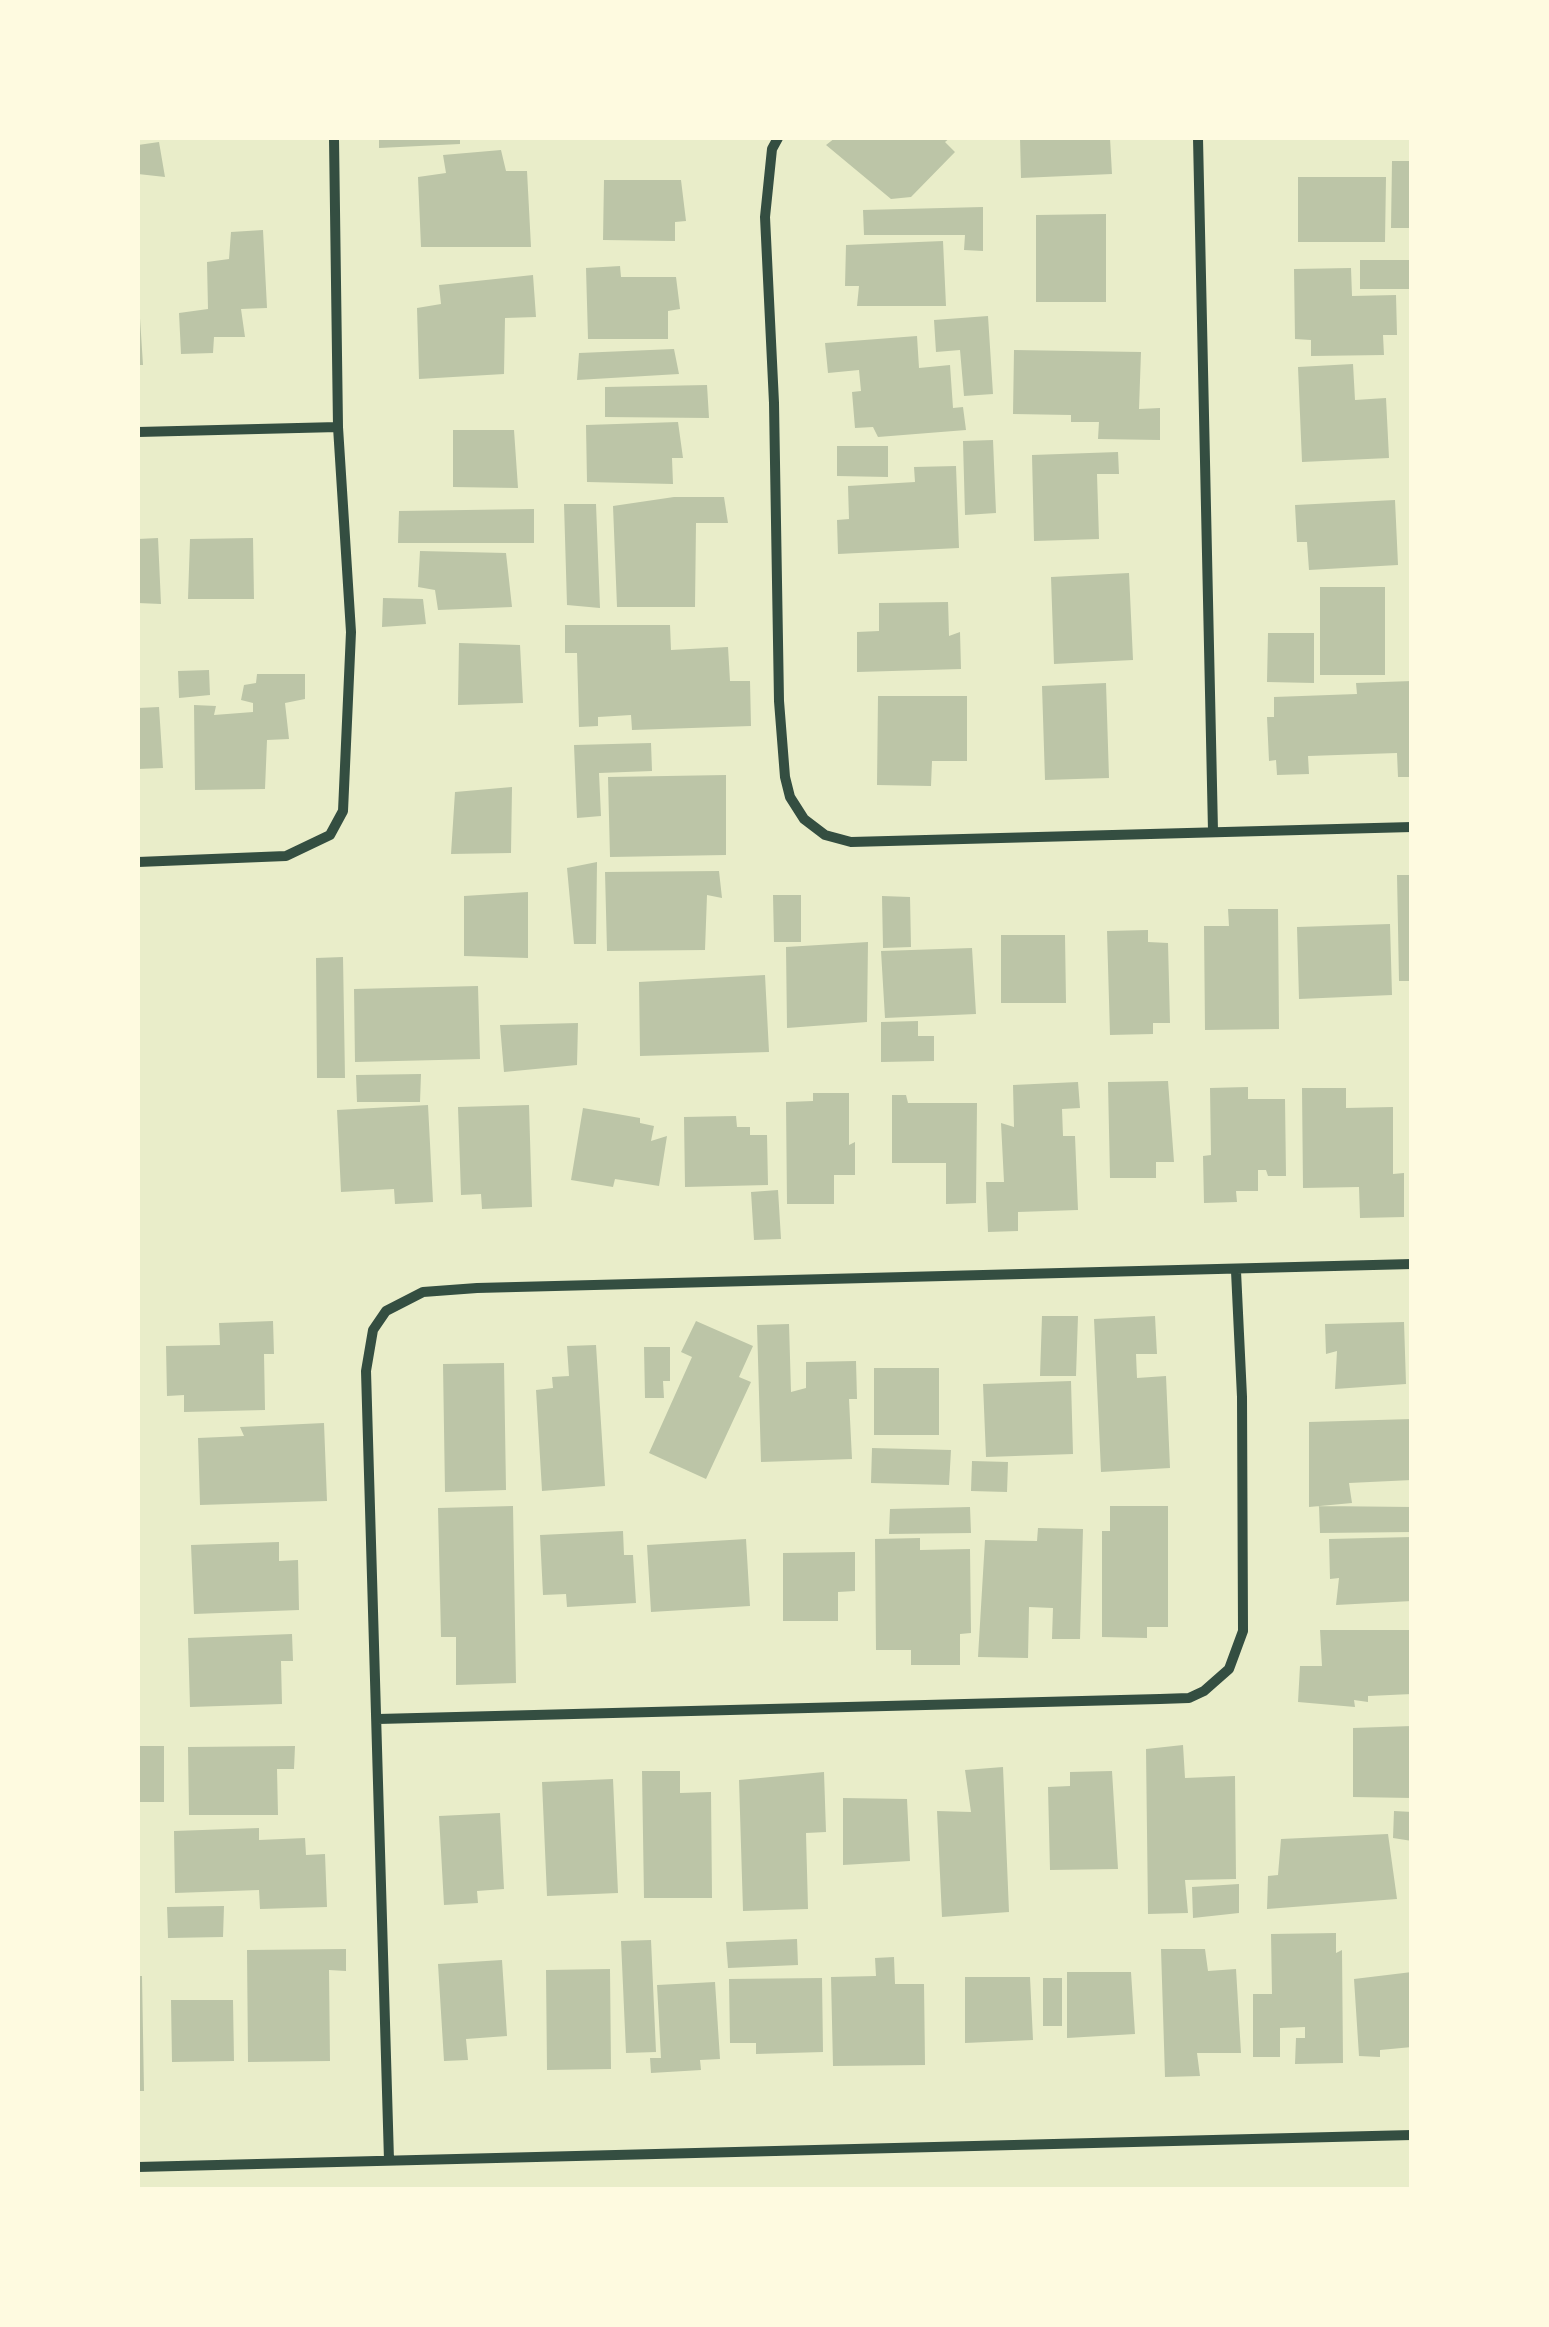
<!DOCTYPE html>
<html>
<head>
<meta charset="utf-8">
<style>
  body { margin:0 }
  #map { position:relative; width:1549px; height:2327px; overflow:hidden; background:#e9edc9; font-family:Georgia,serif }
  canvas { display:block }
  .frame { position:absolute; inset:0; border:140px solid #fefae0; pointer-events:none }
</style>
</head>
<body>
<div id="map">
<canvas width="1549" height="2327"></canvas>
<div class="frame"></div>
</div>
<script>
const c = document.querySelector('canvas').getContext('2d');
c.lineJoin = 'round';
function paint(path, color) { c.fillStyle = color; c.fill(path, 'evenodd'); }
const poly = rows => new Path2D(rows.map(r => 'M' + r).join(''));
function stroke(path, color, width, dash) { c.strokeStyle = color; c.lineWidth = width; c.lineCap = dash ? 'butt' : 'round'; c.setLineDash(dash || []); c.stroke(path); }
const building = poly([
  [379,138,460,138,460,144,379,148],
  [835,138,950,138,945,142,955,152,911,197,891,199,826,145],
  [1020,138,1110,138,1112,174,1021,178],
  [159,142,165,177,138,174,138,145],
  [501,150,506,171,527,171,531,247,421,247,418,177,446,173,443,155],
  [1392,161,1412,161,1412,228,1391,228],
  [1298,177,1386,177,1385,242,1298,242],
  [604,180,681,180,686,221,675,222,675,241,603,240],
  [983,207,983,251,964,250,965,235,864,235,863,210],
  [1106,214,1106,302,1036,302,1036,215],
  [263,230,267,308,241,309,245,337,214,337,213,353,181,354,179,313,208,309,207,262,229,259,231,232],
  [943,241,946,306,857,306,859,286,845,286,846,245],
  [1360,260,1412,260,1412,289,1360,289],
  [620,266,621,277,676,277,680,309,668,311,668,339,588,339,586,268],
  [1351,268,1352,296,1396,295,1397,335,1383,335,1384,355,1311,356,1311,340,1295,339,1294,269],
  [533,275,536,317,505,318,504,374,419,379,417,308,441,304,439,285],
  [138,287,143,365,138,365],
  [988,316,993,394,964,396,960,350,936,352,934,320],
  [917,336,919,368,950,365,953,408,963,407,966,430,878,437,873,427,855,428,852,392,861,391,859,370,828,373,825,343],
  [674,349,679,374,577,380,579,353],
  [1014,350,1141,352,1139,409,1160,408,1160,440,1098,439,1099,422,1071,422,1071,415,1013,414],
  [1353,364,1355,400,1386,398,1389,458,1302,462,1298,367],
  [707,385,709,418,605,417,605,387],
  [678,422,683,458,672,458,673,484,587,482,586,425],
  [453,430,514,430,518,488,453,487],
  [993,440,996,513,965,515,963,441],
  [837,446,888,446,888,477,837,476],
  [1118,452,1119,474,1097,474,1099,539,1034,541,1032,455],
  [956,466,959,548,838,554,837,520,849,519,848,486,915,482,914,467],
  [674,497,724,497,728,523,696,523,695,607,617,607,613,506],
  [1395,500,1398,565,1309,570,1307,542,1297,542,1295,505],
  [564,504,596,504,600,608,567,605],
  [534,509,534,543,398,543,399,511],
  [158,538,161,604,138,603,138,539],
  [253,538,254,599,188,599,190,539],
  [420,551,506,553,512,607,438,610,435,590,418,587],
  [1129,573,1133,660,1054,664,1051,577],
  [1320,587,1385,587,1385,675,1320,675],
  [383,598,423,599,426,624,382,627],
  [948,602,949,636,960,632,961,669,857,672,857,632,879,631,879,603],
  [565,625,670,625,671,650,728,647,730,681,750,681,751,726,632,730,631,715,598,717,598,726,579,727,577,653,565,653],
  [1268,633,1314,633,1314,683,1267,682],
  [459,643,520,645,523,703,458,705],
  [209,670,210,695,179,698,178,671],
  [257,674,305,674,305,699,285,703,289,739,267,740,265,789,195,790,194,705,216,706,214,715,253,712,253,703,241,700,244,685,256,683],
  [1412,681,1412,777,1398,777,1397,753,1308,756,1309,774,1277,775,1276,760,1269,761,1267,717,1274,717,1274,697,1357,694,1356,683],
  [1106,683,1109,778,1045,780,1042,686],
  [878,696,967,696,967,761,932,761,931,786,877,785],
  [159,707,163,768,138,769,138,708],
  [651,743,652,771,599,773,601,816,577,818,574,745],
  [726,775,726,855,610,857,608,777],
  [512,787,511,853,451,854,455,792],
  [597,862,596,944,574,944,567,868],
  [719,871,722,898,707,895,705,950,607,951,605,872],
  [1397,875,1412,875,1412,981,1399,981],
  [528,892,528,958,464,956,464,896],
  [773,895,801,895,801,942,774,942],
  [882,896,910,897,911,947,883,948],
  [1228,909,1278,909,1279,1029,1205,1030,1204,926,1229,926],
  [1390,924,1392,995,1299,999,1297,927],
  [1148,930,1148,942,1168,943,1170,1023,1153,1023,1153,1034,1110,1035,1107,931],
  [1001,935,1065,935,1066,1003,1001,1003],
  [868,942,867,1022,787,1028,786,947],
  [972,948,976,1014,885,1018,881,951],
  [343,957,345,1078,317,1078,316,958],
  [765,975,769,1052,640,1056,639,982],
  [478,986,480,1059,355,1062,354,989],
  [918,1021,918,1036,934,1036,934,1061,881,1062,881,1022],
  [578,1023,577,1065,504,1072,500,1025],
  [421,1074,420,1102,357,1102,356,1075],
  [1168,1081,1174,1162,1156,1162,1156,1178,1110,1178,1108,1082],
  [1078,1082,1080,1108,1062,1109,1063,1136,1075,1136,1078,1210,1018,1212,1018,1231,988,1232,986,1182,1004,1182,1001,1123,1014,1127,1013,1085],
  [1248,1087,1248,1099,1285,1099,1286,1176,1268,1176,1266,1170,1258,1170,1258,1191,1236,1191,1237,1202,1204,1203,1203,1156,1211,1155,1210,1088],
  [1302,1088,1346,1088,1346,1108,1393,1107,1393,1174,1404,1173,1404,1217,1360,1218,1359,1187,1303,1188],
  [813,1093,849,1093,849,1145,855,1142,855,1175,834,1175,834,1204,787,1204,786,1102,813,1101],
  [892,1095,906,1095,908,1103,977,1103,976,1203,946,1204,946,1163,892,1163],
  [428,1105,433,1202,395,1204,394,1189,341,1192,337,1110],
  [529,1105,532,1207,482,1209,481,1194,461,1195,458,1107],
  [583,1108,640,1118,640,1123,654,1126,651,1141,667,1136,659,1186,615,1179,613,1187,571,1180],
  [736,1116,737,1127,750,1127,750,1135,767,1135,768,1185,685,1187,684,1117],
  [778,1190,781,1239,754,1240,751,1192],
  [1042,1316,1078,1316,1076,1376,1040,1376],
  [1155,1316,1157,1354,1136,1354,1137,1378,1166,1376,1170,1468,1101,1472,1094,1319],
  [273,1321,274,1354,264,1354,265,1410,184,1412,184,1395,167,1396,166,1346,220,1345,219,1323],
  [696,1321,753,1346,739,1377,751,1382,706,1479,649,1453,692,1357,681,1352],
  [1404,1322,1406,1384,1335,1389,1337,1351,1326,1354,1325,1324],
  [789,1324,791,1392,806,1388,806,1362,856,1361,857,1399,849,1399,852,1459,761,1462,757,1325],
  [596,1345,605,1486,542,1491,536,1390,553,1388,552,1377,569,1376,567,1346],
  [644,1347,670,1347,670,1381,663,1381,664,1398,645,1398],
  [504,1363,506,1490,445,1492,443,1364],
  [874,1368,939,1368,939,1435,874,1435],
  [1071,1381,1073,1454,986,1457,983,1384],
  [1412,1419,1412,1480,1349,1483,1352,1503,1309,1507,1309,1422],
  [324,1423,327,1501,200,1505,198,1438,244,1436,240,1427],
  [872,1448,951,1450,949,1485,871,1483],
  [972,1461,1008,1462,1007,1492,971,1491],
  [513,1506,516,1683,456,1685,456,1637,441,1637,438,1508],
  [1110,1506,1168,1506,1168,1627,1147,1627,1147,1638,1102,1637,1102,1531,1110,1531],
  [1319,1506,1412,1507,1412,1532,1320,1533],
  [970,1507,971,1533,889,1534,890,1509],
  [1038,1528,1083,1529,1080,1639,1052,1639,1053,1608,1029,1607,1028,1658,978,1657,985,1540,1037,1541],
  [623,1531,624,1555,633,1555,636,1603,567,1607,566,1594,543,1595,540,1535],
  [1412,1537,1412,1601,1336,1605,1339,1578,1330,1579,1329,1539],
  [920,1538,920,1550,970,1549,971,1633,960,1634,960,1665,911,1665,911,1650,876,1650,875,1539],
  [746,1539,750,1606,651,1612,647,1545],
  [279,1542,279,1561,298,1560,299,1610,194,1614,191,1545],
  [855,1552,855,1591,838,1592,838,1621,783,1621,783,1553],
  [1320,1630,1412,1630,1412,1694,1368,1696,1368,1702,1354,1700,1355,1707,1298,1702,1300,1666,1322,1666],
  [292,1634,293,1661,281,1661,282,1704,190,1707,188,1638],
  [1412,1726,1412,1798,1353,1797,1353,1728],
  [1183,1745,1185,1778,1235,1776,1236,1879,1185,1880,1188,1913,1148,1914,1146,1749],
  [138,1746,164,1746,164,1802,138,1802],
  [295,1746,294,1769,277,1769,278,1815,189,1815,188,1747],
  [1003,1767,1009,1912,942,1917,937,1811,971,1812,965,1770],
  [642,1771,680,1771,680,1793,711,1792,712,1898,644,1898],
  [1112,1771,1118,1869,1050,1870,1048,1787,1070,1786,1070,1772],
  [824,1772,826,1832,806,1833,808,1909,743,1911,739,1780],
  [613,1779,618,1893,547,1896,542,1782],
  [843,1798,907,1799,910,1861,843,1865],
  [1394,1811,1412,1812,1412,1841,1393,1838],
  [500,1813,504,1889,477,1891,478,1903,444,1905,439,1816],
  [259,1828,259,1840,305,1838,306,1855,325,1854,327,1907,260,1909,259,1890,175,1893,174,1831],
  [1388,1834,1397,1899,1267,1909,1268,1876,1278,1875,1281,1839],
  [1239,1884,1239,1913,1193,1918,1192,1887],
  [224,1906,223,1937,168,1938,167,1907],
  [1336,1933,1336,1953,1342,1950,1343,2063,1295,2064,1296,2038,1305,2038,1305,2027,1280,2028,1280,2057,1253,2057,1253,1994,1272,1994,1271,1934],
  [797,1939,798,1965,728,1968,726,1942],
  [651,1940,656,2052,626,2053,621,1941],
  [346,1949,346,1971,329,1970,330,2061,248,2062,247,1950],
  [1161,1949,1205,1949,1208,1971,1236,1969,1241,2053,1197,2053,1200,2076,1165,2077],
  [894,1957,895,1984,924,1984,925,2065,833,2066,831,1977,876,1976,875,1958],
  [502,1960,507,2036,466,2039,468,2060,444,2061,438,1964],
  [610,1969,611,2069,547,2070,546,1970],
  [1067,1972,1131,1972,1135,2034,1067,2038],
  [1412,1972,1412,2047,1380,2050,1380,2057,1359,2056,1354,1979],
  [138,1976,142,1976,144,2091,138,2091],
  [965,1977,1030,1977,1033,2040,965,2043],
  [822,1978,823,2052,756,2054,756,2043,730,2043,729,1979],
  [1043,1978,1062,1978,1062,2026,1043,2026],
  [715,1982,720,2059,700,2060,701,2070,651,2073,650,2058,661,2058,657,1985],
  [171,2000,233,2000,234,2061,172,2062]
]);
const minor = poly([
  [778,138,772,149,765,217,774,403,779,701,785,777,790,797,804,819,825,835,851,842,1412,827],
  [1198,138,1213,831],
  [138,432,338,427],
  [138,862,286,856,330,835,343,811,351,632,338,427,334,138],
  [378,1719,1160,1699,1189,1698,1204,1691,1229,1669,1243,1631,1242,1397,1236,1271],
  [389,2160,366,1371,373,1330,386,1311,423,1292,477,1288,1412,1264],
  [138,2167,1412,2135]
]);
paint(building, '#bcc5a7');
stroke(minor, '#344e41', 10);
</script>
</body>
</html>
